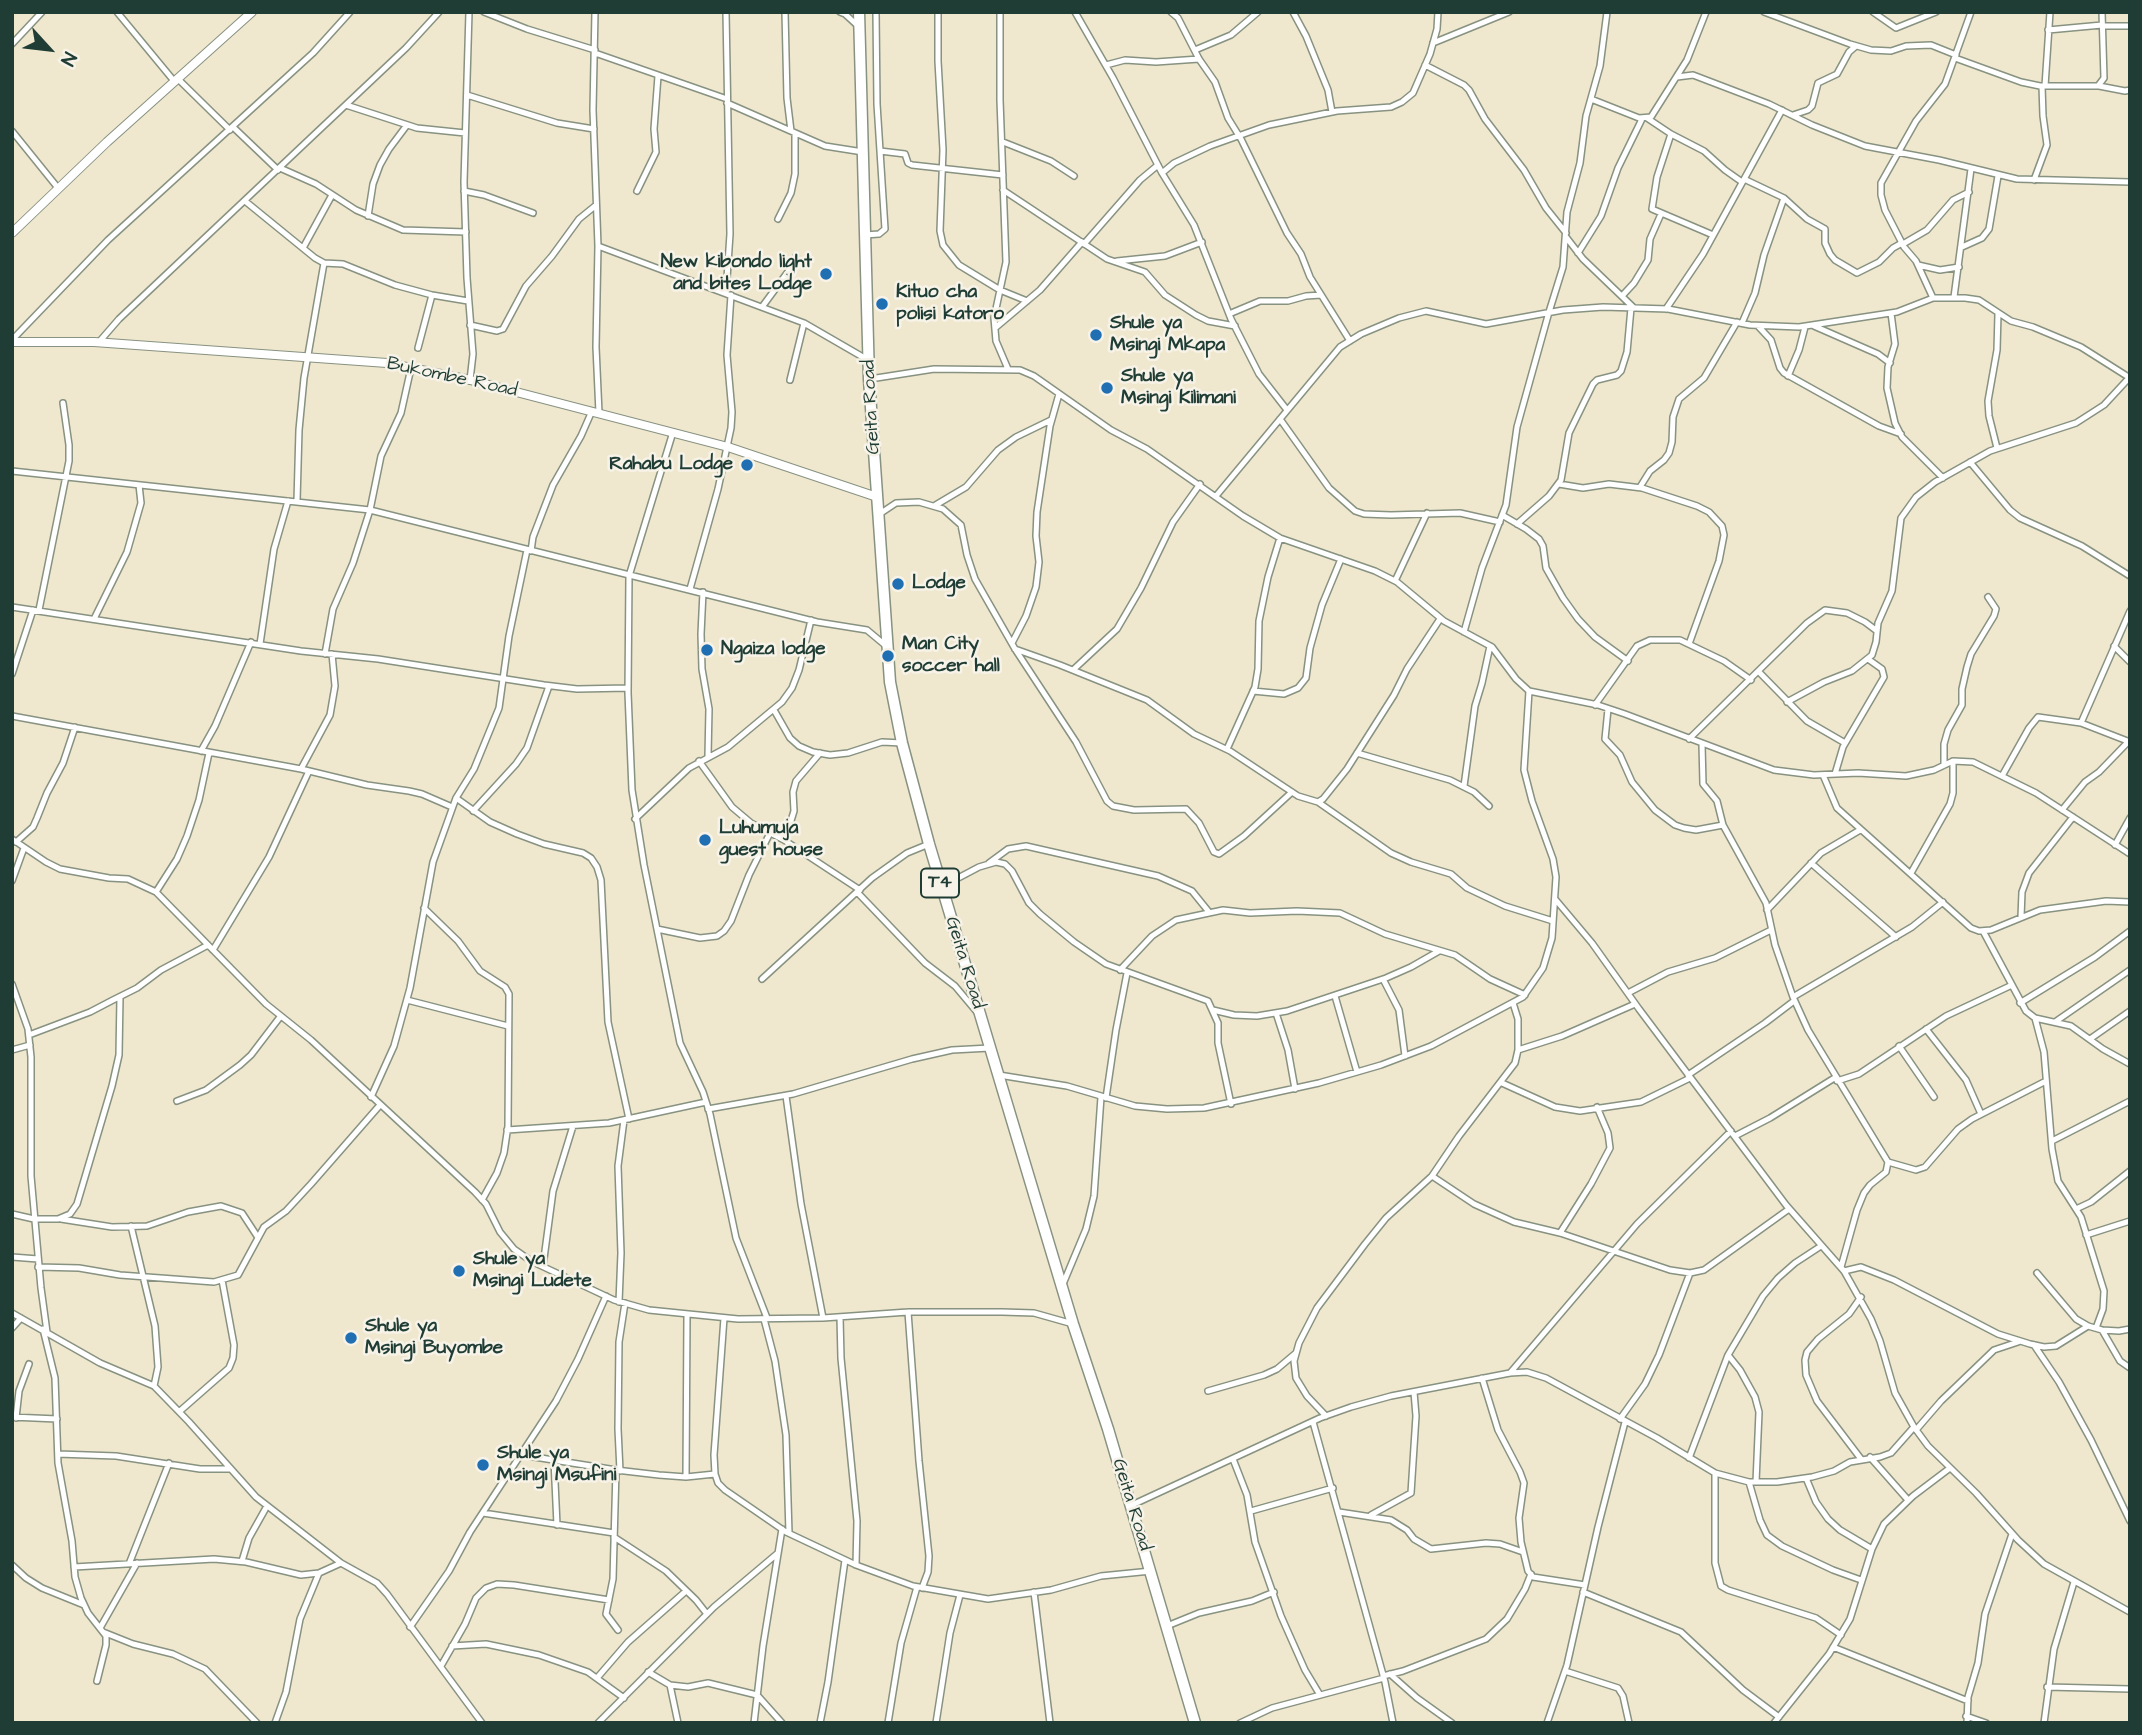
<!DOCTYPE html>
<html>
<head>
<meta charset="utf-8">
<style>
  body { margin:0 }
  #map { position:relative; width:2142px; height:1735px; overflow:hidden; background:#efe7ce; font-family:"Architects Daughter",sans-serif }
  canvas { display:block }
  .frame { position:absolute; inset:0; border:14px solid #1f3d34; pointer-events:none }
  .north { position:absolute; left:14px; top:14px; width:70px; height:70px; -webkit-text-stroke:5px #f7f3e8; paint-order:stroke; rotate:117deg; font-size:19px; font-weight:700; line-height:28px; text-align:center; color:#1f3d34 }
  .north::after { content:''; display:block; margin:auto; width:24px; height:32px; background:#1f3d34; clip-path:polygon(50% 0,100% 100%,50% 72%,0 100%) }
</style>
</head>
<body>
<div id="map">
<canvas width="2142" height="1735"></canvas>
<div class="frame"></div>
<div class="north">N</div>
</div>
<script>
const c = document.querySelector('canvas').getContext('2d');
c.lineJoin = 'round';
const poly = rows => new Path2D(rows.map(r => 'M' + r).join(''));
function stroke(path, color, width, dash) { c.strokeStyle = color; c.lineWidth = width; c.lineCap = dash ? 'butt' : 'round'; c.setLineDash(dash || []); c.stroke(path); }
function write(font, color, halo, rows, align = 'center') {
  c.font = font + ' "Architects Daughter",sans-serif'; c.lineWidth = 5; c.setLineDash([]); c.textBaseline = 'middle'; c.strokeStyle = halo; c.fillStyle = color; for (const [text, x, y, turn = 0] of rows) {
    c.save(); c.translate(x, y); c.rotate((+turn || 0) * Math.PI / 180); c.textAlign = isNaN(turn) ? turn : align; if (halo) c.strokeText(text, 0, 0); c.fillText(text, 0, 0); c.restore();
  }
}
const street = poly([
  [117,12,174,81],
  [469,12,464,182,467,278,473,354,470,380],
  [484,12,527,29,595,50],
  [595,12,593,110,598,246,596,347,599,413],
  [726,12,730,234,726,293],
  [785,12,787,98,791,131],
  [840,12,845,14,857,25],
  [938,12,938,61,943,150,940,231,943,245,959,265,1000,290,1027,301],
  [1000,12,1000,100,1006,262,994,318,996,341,1008,369],
  [1075,12,1113,78,1162,173,1194,225,1231,319,1259,374,1287,410],
  [1171,12,1178,18,1199,59,1215,82,1228,118,1241,139,1287,233,1301,254,1310,277,1350,341],
  [1293,12,1306,36,1328,90,1332,112],
  [1764,12,1850,44,1871,50,1891,51,1906,46,1931,45,1956,55],
  [1873,12,1896,28,1936,12],
  [2102,26,2130,26],
  [2048,30,2102,25],
  [1433,43,1509,12],
  [12,44,42,12],
  [1195,50,1231,35,1258,12],
  [595,53,727,99],
  [1955,58,2021,82,2040,86,2098,86,2104,78,2102,12],
  [1106,65,1125,60,1156,62,1199,59],
  [1425,65,1464,85,1469,90,1485,119,1524,170,1546,208,1566,233],
  [1677,77,1693,75,1769,104,1812,125,1865,146,1939,160,2017,179,2130,182],
  [177,78,230,130],
  [2045,86,2050,12],
  [2099,86,2125,91,2130,90],
  [467,95,557,123,594,129],
  [1591,99,1639,118,1651,117,1687,60,1706,12],
  [727,103,825,146,863,152],
  [346,105,417,128,465,133],
  [1793,115,1808,110,1812,106,1818,83,1837,74,1849,52,1856,46],
  [1647,118,1671,134,1704,151,1725,170,1742,182],
  [233,127,278,170],
  [12,131,58,188],
  [1671,134,1657,177,1652,209,1713,235],
  [1003,142,1051,161,1074,176],
  [880,151,905,154,908,163,912,165,1003,175],
  [280,168,316,184,356,210,403,230,466,232],
  [1162,173,1174,163,1210,146,1269,125,1337,111,1391,107,1402,102,1413,93,1430,54,1437,29,1438,12],
  [1744,179,1784,198,1807,219,1825,229,1825,243,1830,254,1835,260,1857,273,1879,262,1893,248,1902,243],
  [2034,180,2047,145,2043,116,2042,86],
  [1003,190,1107,259,1145,272,1165,295,1196,315,1208,321,1235,326],
  [464,191,484,195,533,213],
  [637,191,656,152,654,129,658,76],
  [245,201,315,258,324,263,343,264,395,285,432,295,468,301],
  [368,216,373,184,380,165,389,149,407,125],
  [778,219,791,193,795,174,795,133],
  [865,235,879,234,885,229,877,104,876,12],
  [1566,237,1583,259,1634,308],
  [1084,244,1140,180,1158,165],
  [1903,244,1927,230,1953,200,1969,192],
  [598,246,804,323,868,360],
  [1962,247,1982,238,1989,229,1998,176],
  [303,248,332,195],
  [1578,253,1601,216,1618,168,1642,119],
  [1117,261,1165,256,1202,242],
  [1918,265,1940,270,1959,267],
  [1622,296,1634,283,1648,260,1650,239,1661,214],
  [1954,297,1971,169],
  [1933,298,1916,261,1904,247,1885,210,1881,195,1881,183,1916,121,1945,84,1971,12],
  [762,307,793,265,796,256],
  [1666,309,1703,254,1782,110],
  [1891,313,1895,344,1888,367,1887,388,1895,423,1902,437,1943,478],
  [1229,314,1260,301,1288,301,1306,296,1321,295],
  [1742,323,1755,293,1764,255,1784,198],
  [470,325,497,331,503,329,526,286,552,256,579,219,595,206],
  [1758,326,1771,340,1780,368,1784,373,1879,426,1901,434],
  [1814,326,1878,354,1890,363],
  [995,328,1040,290,1082,242],
  [12,340,108,240,313,53,350,12],
  [99,342,119,319,406,48,439,12],
  [418,348,432,295],
  [1788,376,1799,350,1805,327],
  [870,379,934,369,1020,370,1034,376,1111,430,1147,449,1243,516,1280,538,1375,571,1397,582,1444,621,1492,647,1516,679,1529,691,1598,705,1625,714,1774,770,1814,775,1858,773,1906,776,1934,770,1953,761,1973,762,2036,793,2130,854],
  [790,380,804,323],
  [1280,419,1329,488,1355,511,1364,514,1391,515,1460,513,1500,522],
  [673,432,629,576,628,693,632,790,644,865,680,1043,703,1092,710,1114,736,1238,767,1318],
  [1997,448,1989,416,1988,401,1997,350,1998,314],
  [1970,462,2010,510,2020,518,2082,546,2130,576],
  [12,471,370,510,817,622,867,630,885,645],
  [1559,484,1583,488,1609,484,1642,488,1697,506,1709,512,1722,526,1724,535,1719,561,1689,644],
  [1640,487,1650,471,1664,460,1669,453,1672,442,1673,417,1679,399,1704,378,1737,322],
  [1216,496,1340,347,1361,334,1399,318,1426,311,1486,324,1563,310,1603,307,1668,309,1750,325,1799,327,1897,312,1933,298,1965,298,1979,300,2011,321,2033,327,2081,347,2130,378],
  [297,501,299,430,304,378,324,263],
  [934,506,966,487,998,450,1016,437,1051,420],
  [878,515,896,503,919,502,943,509,961,525,967,555,975,579,1015,649,1076,742,1107,801,1113,806,1134,810,1186,809,1199,823,1214,852,1219,854,1244,836,1292,792],
  [1502,515,1526,529,1539,539,1543,546,1546,568,1563,598,1578,619,1595,637,1628,661],
  [1517,524,1549,496,1561,480,1569,433,1593,384,1597,380,1617,375,1621,371,1627,352,1631,308],
  [531,551,533,537,553,485,581,436,592,411],
  [1395,581,1427,513],
  [690,589,718,489,731,428,732,412,727,355,731,295],
  [703,592,701,634,702,669,709,709,708,756],
  [12,607,301,651,378,659,544,685,577,689,628,688],
  [39,610,69,461,69,445,63,403],
  [94,619,127,552,141,503,139,485],
  [1464,632,1482,568,1506,505,1517,427,1549,312,1563,267,1567,212,1580,163,1586,116,1600,66,1607,12],
  [1012,643,1026,616,1036,587,1039,562,1036,536,1037,512,1050,426,1059,394],
  [260,644,274,549,288,501],
  [2114,646,2130,662],
  [1015,649,1060,665,1147,700,1194,734,1230,751,1298,796,1318,802,1323,799,1347,769,1394,695,1407,669,1440,619],
  [325,654,333,609,353,563,370,510,381,456,401,413,411,368],
  [1073,670,1117,629,1141,588,1173,522,1200,484],
  [1759,672,1807,721,1845,743],
  [12,674,33,610],
  [1253,691,1284,694,1298,688,1306,678,1310,648,1322,605,1341,559],
  [1787,702,1824,682,1852,671,1872,655,1876,642,1878,623,1892,591,1901,518,1916,497,1935,482,1990,451,2076,423,2104,405,2129,378],
  [1595,705,1637,646,1650,640,1680,640,1724,661,1751,680],
  [1608,709,1605,739,1620,755,1632,782,1655,810,1675,825,1684,828,1696,830,1723,825],
  [774,710,790,738,799,746,813,752,830,755,848,753,882,742,902,743],
  [12,716,301,769,367,785,409,791,422,794,452,807],
  [2081,723,2130,611],
  [1689,739,1807,623,1825,610,1847,613,1865,622,1877,631],
  [1702,744,1703,784,1717,801,1723,825,1766,903,1775,945,1793,997,1808,1030,1888,1162,1886,1172,1870,1185,1864,1193,1857,1210,1841,1267],
  [1227,749,1255,687,1258,669,1259,621,1268,577,1280,538],
  [201,751,215,726,251,642],
  [1357,753,1450,780,1474,792,1489,806],
  [699,761,732,807,751,823,784,840,860,890],
  [1944,765,1944,744,1948,730,1962,705,1962,689,1967,667,1971,654,1994,616,1996,609,1988,597],
  [301,769,330,715,335,686,332,654],
  [1835,774,1843,747,1884,677,1882,669,1868,659],
  [1823,775,1837,808,1971,928,1979,931,1991,930,2040,910,2106,901,2130,902],
  [2002,776,2029,728,2038,717,2081,723,2130,742],
  [1464,786,1475,706,1482,683,1490,646],
  [456,798,490,822,517,834,544,844,583,853,591,858,597,867,601,880,608,1022,629,1119],
  [1318,802,1391,853,1411,862,1451,874,1467,888,1505,906,1553,921],
  [2062,810,2085,782,2099,772,2128,742],
  [473,811,516,764,527,748,549,686],
  [635,819,689,768,728,747,782,702,792,688,799,670,811,620],
  [780,838,790,824,794,811,793,792,796,781,820,753],
  [12,839,46,862,60,869,109,878,128,879,156,892,266,1004,311,1040,475,1192,486,1204,500,1232,514,1249,531,1261,614,1300,649,1310,738,1319,823,1318,908,1312,1002,1312,1034,1313,1073,1324],
  [16,842,33,827,37,818,47,793,63,763,75,727],
  [2115,845,2130,818],
  [989,863,1008,849,1026,846,1158,876,1192,891,1209,912],
  [1811,863,1896,937],
  [1911,873,1950,804,1953,793,1953,761],
  [12,881,24,848],
  [943,886,979,867,996,862,1005,864,1012,871,1029,903,1040,914,1074,942,1106,964,1208,1001,1218,1023,1218,1043,1231,1104],
  [156,892,177,859,187,836,199,800,209,753],
  [857,892,925,963,955,986,976,1011],
  [1555,899,1592,943,1639,1009,1786,1205,1844,1271,1871,1319,1880,1341,1895,1393,1914,1427,1928,1446,1976,1493,2018,1540,2044,1564,2130,1612],
  [424,908,458,941,480,971,505,987,509,994,508,1126,504,1153,497,1173,482,1200],
  [1767,910,1821,853,1860,830],
  [2021,917,2022,892,2029,873,2073,817],
  [657,929,700,938,717,936,724,931,731,921,749,875,770,833],
  [1983,931,2026,1011,2035,1018,2071,1026,2103,1049,2130,1064],
  [213,950,269,857,309,771],
  [1120,970,1152,936,1176,920,1223,910,1250,913,1297,911,1340,913,1385,934,1455,955,1490,979,1525,995],
  [762,979,872,878,907,853,929,844],
  [1383,979,1399,1010,1405,1056],
  [12,984,28,1029,31,1057,31,1176,41,1288,47,1332],
  [1628,993,1668,972,1715,958,1771,930],
  [1335,996,1357,1072],
  [1793,997,1912,927,1943,902],
  [407,1000,508,1026],
  [2020,1003,2095,957,2130,931],
  [1213,1010,1234,1015,1257,1016,1287,1011,1386,978,1411,967,1439,951],
  [1276,1013,1288,1050,1295,1089],
  [2035,1018,2044,1052,2052,1149,2058,1181,2081,1217,2104,1291,2103,1309,2096,1328],
  [2055,1022,2130,970],
  [1926,1029,1966,1080,1981,1114],
  [29,1035,90,1012,113,1000,137,988,161,970,208,945],
  [2090,1039,2130,1011],
  [1899,1046,1934,1097],
  [12,1050,30,1045],
  [1518,1050,1562,1036,1635,1004],
  [999,1075,1067,1086,1135,1106,1167,1109,1204,1108,1319,1083,1381,1065,1431,1046,1523,997,1543,968,1552,938,1556,877,1553,859,1532,801,1524,770,1529,691],
  [1688,1075,1765,1023,1794,1001],
  [1837,1081,1859,1074,1946,1016,2012,985],
  [1502,1083,1555,1107,1580,1111,1641,1102,1690,1078],
  [786,1096,801,1204,823,1318],
  [371,1097,394,1046,410,988,433,862,456,798,474,769,499,708,509,636,527,550],
  [1106,1098,1116,1030,1127,973],
  [177,1101,206,1090,240,1065,251,1055,280,1017],
  [708,1109,793,1094,912,1059,952,1050,990,1048],
  [507,1130,609,1123,706,1102],
  [1735,1136,1770,1118,1836,1077],
  [2052,1141,2130,1101],
  [1888,1162,1916,1170,1925,1167,1958,1129,1972,1119,2046,1081],
  [1432,1176,1474,1204,1514,1222,1560,1233,1670,1270,1690,1273,1704,1270,1789,1209],
  [2076,1209,2091,1202,2130,1171],
  [12,1214,34,1219,58,1219,70,1214,77,1204,112,1086,119,1055,120,997],
  [61,1219,112,1227,147,1226,188,1212,221,1206,242,1213,257,1236],
  [131,1226,155,1326,158,1367,154,1386],
  [1560,1233,1591,1184,1610,1148,1608,1133,1597,1107],
  [2086,1235,2130,1221],
  [12,1257,38,1259],
  [543,1266,553,1191,573,1126],
  [38,1267,79,1268,120,1275,214,1282,238,1275,264,1227,286,1211,311,1184,380,1105],
  [1844,1271,1861,1267,1894,1280,1998,1334,2030,1344,2044,1347,2056,1346,2088,1326],
  [2037,1273,2076,1319,2088,1326,2102,1330,2119,1331,2130,1329],
  [1063,1284,1086,1229,1094,1196,1101,1097],
  [1861,1297,1849,1314,1818,1339,1807,1352,1805,1360,1806,1375,1817,1401,1861,1459],
  [619,1302,621,1253,618,1166,624,1120],
  [908,1312,919,1461,929,1556,928,1572,922,1588],
  [12,1313,100,1363,154,1386,189,1422,256,1497,341,1563,377,1583,387,1594,482,1723],
  [840,1317,841,1358,857,1521,856,1565],
  [724,1318,714,1455,715,1474,718,1483,725,1490,786,1532,856,1565,913,1586,988,1599,1051,1590,1101,1576,1151,1571],
  [764,1319,775,1361,786,1435,789,1533],
  [12,1328,21,1318],
  [43,1329,55,1378,58,1463,72,1541,75,1577,81,1598,88,1613,106,1636,106,1645,97,1681],
  [2102,1330,2120,1361,2130,1368],
  [2034,1345,2059,1382,2091,1440,2130,1521],
  [1728,1355,1740,1370,1755,1397,1759,1412,1756,1482],
  [1510,1373,1637,1224,1731,1131],
  [1482,1378,1498,1430,1520,1472,1524,1483,1519,1518,1521,1542,1528,1571,1533,1577,1585,1585],
  [1208,1391,1264,1375,1277,1369,1296,1353],
  [180,1411,229,1368,233,1358,234,1345,222,1280],
  [1326,1416,1307,1396,1296,1378,1294,1361,1299,1343,1317,1308,1365,1244,1386,1218,1432,1176,1459,1136,1515,1063,1518,1050,1518,1019,1513,1003],
  [12,1417,57,1419],
  [16,1418,19,1391,29,1364],
  [1620,1419,1645,1384,1659,1355,1690,1273],
  [1313,1422,1385,1682,1393,1723],
  [1916,1430,1941,1401,1994,1350,2018,1342],
  [58,1454,116,1456,200,1469,230,1469],
  [522,1455,616,1470,659,1475,686,1477,715,1474],
  [1870,1457,1908,1500],
  [1689,1458,1728,1355,1763,1296,1778,1278,1795,1263,1821,1246],
  [1233,1459,1247,1495,1255,1542,1281,1616,1305,1670,1320,1695],
  [554,1460,557,1525],
  [616,1470,613,1579,606,1614,618,1630],
  [620,1471,618,1429,619,1342,625,1303],
  [1715,1473,1715,1563,1721,1586,1728,1590,1816,1618,1841,1635],
  [686,1477,687,1315],
  [1806,1478,1816,1502,1828,1519,1840,1530,1872,1549],
  [1749,1482,1760,1520,1767,1535,1782,1546,1833,1570,1861,1580],
  [1132,1505,1320,1418,1351,1407,1391,1396,1510,1373,1527,1372,1546,1378,1657,1438,1715,1473,1749,1482,1777,1482,1812,1477,1834,1471,1850,1462,1880,1457,1891,1453,1914,1427],
  [1251,1511,1333,1488],
  [1339,1512,1391,1520,1407,1530,1414,1539,1431,1549,1486,1543,1500,1544,1523,1552],
  [483,1513,614,1533],
  [1371,1515,1411,1493,1416,1416,1414,1392],
  [614,1537,666,1571,696,1600,707,1614],
  [242,1561,249,1538,267,1506],
  [129,1564,169,1463],
  [12,1565,26,1578,42,1588,84,1605],
  [74,1567,214,1559,246,1562,301,1575,319,1573,341,1563],
  [1034,1592,1050,1723],
  [1583,1592,1681,1632,1743,1690,1779,1717],
  [1167,1626,1199,1613,1252,1601,1274,1592],
  [410,1627,449,1571,470,1532,556,1401,578,1359,606,1296],
  [100,1628,137,1563],
  [103,1632,133,1644,173,1654,205,1669,257,1723],
  [452,1646,486,1644,539,1655,588,1672,624,1698],
  [1833,1647,1968,1701],
  [441,1666,465,1624,476,1598,486,1588,497,1584,514,1585,609,1600],
  [1565,1671,1618,1688,1623,1696,1629,1723],
  [648,1672,670,1685,688,1687,708,1683,757,1695,782,1723],
  [1390,1674,1417,1698,1452,1723],
  [1383,1676,1403,1671,1486,1639,1507,1619,1525,1589,1531,1574],
  [597,1678,628,1642,686,1591],
  [670,1685,678,1723],
  [2047,1687,2130,1689],
  [1966,1716,1986,1723],
  [275,1723,286,1692,300,1619,319,1573],
  [598,1723,714,1607,778,1553],
  [754,1723,763,1646,782,1529],
  [820,1723,828,1682,845,1560],
  [888,1723,901,1643,917,1587],
  [936,1723,950,1633,960,1595],
  [1240,1723,1272,1708,1384,1678],
  [1547,1723,1567,1665,1598,1527,1625,1422],
  [1774,1723,1829,1654,1850,1619,1872,1549,1884,1524,1913,1496,1950,1468],
  [1967,1723,1968,1697,1978,1663,1985,1614,2012,1534],
  [2044,1723,2054,1649,2074,1582]
]);
const secondary = poly([
  [12,233,107,142,252,12],
  [12,342,94,342,387,363,470,380,728,447,877,497]
]);
const highway = poly([
  [859,12,869,379,890,682,902,743,929,844,1073,1324,1108,1429,1195,1723]
]);
const markers = [
  [826,274,7,"#1f6fb2"],
  [882,304,7,"#1f6fb2"],
  [1096,335,7,"#1f6fb2"],
  [1107,388,7,"#1f6fb2"],
  [747,465,7,"#1f6fb2"],
  [898,584,7,"#1f6fb2"],
  [707,650,7,"#1f6fb2"],
  [888,656,7,"#1f6fb2"],
  [705,840,7,"#1f6fb2"],
  [459,1271,7,"#1f6fb2"],
  [351,1338,7,"#1f6fb2"],
  [483,1465,7,"#1f6fb2"]
];
const shields = [
  [940,883,38]
];
const shieldNames = [
  ["T4",940,883]
];
const poiNames = [
  ["New kibondo light",812,263,"right"],
  ["and bites Lodge",812,285,"right"],
  ["Kituo cha",896,293],
  ["polisi katoro",896,315],
  ["Shule ya",1110,324],
  ["Msingi Mkapa",1110,346],
  ["Shule ya",1121,377],
  ["Msingi Kilimani",1121,399],
  ["Rahabu Lodge",733,465,"right"],
  ["Lodge",912,584],
  ["Man City",902,645],
  ["soccer hall",902,667],
  ["Ngaiza lodge",721,650],
  ["Luhumuja",719,829],
  ["guest house",719,851],
  ["Shule ya",473,1260],
  ["Msingi Ludete",473,1282],
  ["Shule ya",365,1327],
  ["Msingi Buyombe",365,1349],
  ["Shule ya",497,1454],
  ["Msingi Msufini",497,1476]
];
const streetNames = [
  ["Bukombe Road",452,378,12],
  ["Geita Road",872,407,-93],
  ["Geita Road",964,963,73],
  ["Geita Road",1131,1505,73]
];
stroke(street, '#879281', 8);
stroke(secondary, '#879281', 10);
stroke(highway, '#879281', 13);
stroke(street, '#fff', 5);
stroke(secondary, '#fff', 8);
stroke(highway, '#fff', 10);
for (const [x, y, r, color] of markers) { const dot = new Path2D(); dot.arc(x, y, r, 0, 2 * Math.PI); c.fillStyle = color; c.fill(dot); stroke(dot, '#f7f3e8', 2.5); }
for (const [x, y, w] of shields) { const box = new Path2D(); box.roundRect(x - w / 2, y - 14.5, w, 29, 5); c.fillStyle = '#f7f3e8'; c.fill(box); stroke(box, '#1f3d34', 2); }
write('bold 18px', '#1f3d34', null, shieldNames);
write('bold 19px', '#1f3d34', '#f7f3e8', poiNames, 'left');
write('19px', '#1f3d34', '#f7f3e8', streetNames);
</script>
</body>
</html>
